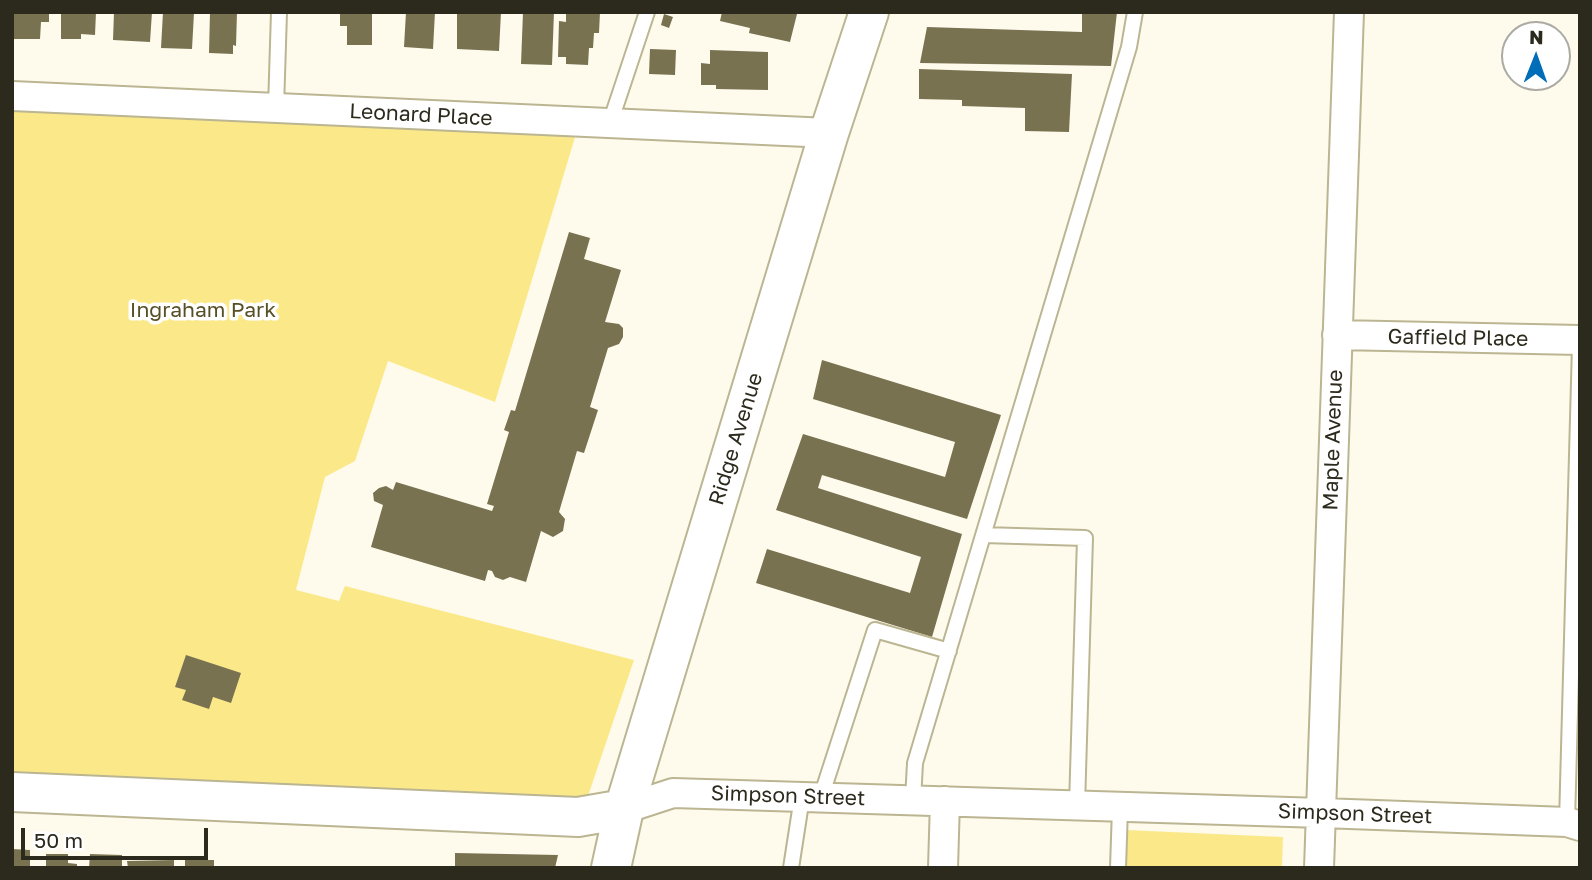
<!DOCTYPE html>
<html>
<head>
<meta charset="utf-8">
<style>
  body { margin:0 }
  #map { position:relative; width:1592px; height:880px; overflow:hidden; background:#fefbed; font-family:"Golos Text",sans-serif }
  canvas { display:block }
  .frame { position:absolute; inset:0; border:14px solid #2c2a1c; pointer-events:none }
  .north { position:absolute; left:1501px; top:21px; width:70px; height:70px; box-sizing:border-box; background:#fff; border:2px solid #abaaa4; border-radius:50%; rotate:1deg; font-size:19px; font-weight:700; line-height:28px; text-align:center; color:#2c2a1c }
  .north::after { content:''; display:block; margin:auto; width:24px; height:32px; background:#006db8; clip-path:polygon(50% 0,100% 100%,50% 72%,0 100%) }
  .scale { position:absolute; left:21px; top:828px; width:187px; height:32px; box-sizing:border-box; border:4px solid #2c2a1c; border-top:0; padding-left:9px; font-size:21px; line-height:24px; white-space:nowrap; color:#2c2a1c; -webkit-text-stroke:5px #fff; paint-order:stroke }
</style>
</head>
<body>
<div id="map">
<canvas width="1592" height="880"></canvas>
<div class="frame"></div>
<div class="north">N</div>
<div class="scale">50 m</div>
</div>
<script>
const c = document.querySelector('canvas').getContext('2d');
c.lineJoin = 'round';
function paint(path, color) { c.fillStyle = color; c.fill(path, 'evenodd'); }
const poly = rows => new Path2D(rows.map(r => 'M' + r).join(''));
function stroke(path, color, width, dash) { c.strokeStyle = color; c.lineWidth = width; c.lineCap = dash ? 'butt' : 'round'; c.setLineDash(dash || []); c.stroke(path); }
function write(font, color, halo, rows, align = 'center') {
  c.font = font + ' "Golos Text",sans-serif'; c.lineWidth = 7; c.setLineDash([]); c.textBaseline = 'middle'; c.strokeStyle = halo; c.fillStyle = color; for (const [text, x, y, turn = 0] of rows) {
    c.save(); c.translate(x, y); c.rotate((+turn || 0) * Math.PI / 180); c.textAlign = isNaN(turn) ? turn : align; if (halo) c.strokeText(text, 0, 0); c.fillText(text, 0, 0); c.restore();
  }
}
const green = poly([
  [12,109,576,134,495,402,388,361,355,461,325,477,296,590,339,601,345,586,634,660,587,799,12,777],
  [1126,830,1283,837,1282,868,1125,868]
]);
const building = poly([
  [12,12,49,12,49,22,41,22,40,39,12,39],
  [61,12,96,12,95,35,81,34,81,39,61,39],
  [114,12,152,12,150,42,113,40],
  [163,12,194,13,192,49,161,48],
  [210,12,237,12,236,46,233,45,233,54,209,53],
  [340,12,372,12,372,45,347,45,347,26,340,26],
  [406,12,435,12,433,49,404,47],
  [457,12,501,12,499,51,457,49],
  [523,12,554,12,552,65,521,64],
  [566,12,600,12,599,33,594,33,593,48,589,48,588,65,566,64,566,57,558,57,559,21,566,22],
  [722,12,789,12,797,14,790,42,749,33,750,28,720,21],
  [1082,12,1117,12,1111,66,920,63,927,27,1082,32],
  [664,14,673,17,669,28,661,25],
  [650,49,676,50,675,75,649,74],
  [710,50,768,52,768,90,716,89,716,85,701,85,701,63,710,64],
  [919,69,1072,74,1069,132,1025,131,1025,108,962,106,962,100,919,99],
  [569,232,590,238,584,259,621,270,605,322,619,324,623,328,623,337,619,344,608,348,590,407,598,410,584,453,577,451,559,512,565,519,563,531,553,537,541,531,526,582,510,577,503,580,495,577,492,571,488,570,485,581,371,547,383,505,374,501,373,493,379,488,386,486,393,490,396,482,492,511,494,506,487,504,509,432,504,430,511,410,515,411],
  [822,360,1001,415,967,519,822,475,818,488,962,534,932,637,756,583,767,549,910,593,921,557,776,510,803,434,945,477,955,442,813,399],
  [186,655,241,673,231,703,213,697,209,709,182,700,186,690,175,687],
  [12,849,30,850,30,868,12,868],
  [455,853,558,855,555,868,455,868],
  [46,854,68,854,68,863,77,864,77,868,46,868],
  [90,854,122,855,122,868,89,868],
  [174,860,174,868,128,868,127,861],
  [185,860,214,860,214,868,185,868]
]);
const lane = poly([
  [276,108,279,12],
  [610,123,647,12],
  [983,535,1085,538,1077,806],
  [821,797,875,630,949,651],
  [913,800,915,763,1129,47,1135,12],
  [1567,822,1580,345],
  [791,868,802,797],
  [1118,868,1120,808]
]);
const street = poly([
  [12,96,829,133],
  [1337,335,1580,340],
  [624,809,673,793,1322,813,1567,822,1580,826],
  [943,868,945,801],
  [1319,868,1349,12]
]);
const secondary = poly([
  [12,792,578,817,624,809],
  [611,868,624,809,829,133,869,12]
]);
const streetNames = [
  ["Leonard Place",421,115,3],
  ["Gaffield Place",1458,338,1],
  ["Ridge Avenue",736,439,-73],
  ["Maple Avenue",1333,440,-88],
  ["Simpson Street",788,796,2],
  ["Simpson Street",1355,814,2]
];
const parkNames = [
  ["Ingraham Park",203,310]
];
paint(green, '#fbe989');
paint(building, '#787251');
stroke(lane, '#bbb592', 18);
stroke(street, '#bbb592', 32);
stroke(secondary, '#bbb592', 42);
stroke(lane, '#fff', 14);
stroke(street, '#fff', 28);
stroke(secondary, '#fff', 38);
write('21px', '#2c2a1c', '#fff', streetNames);
write('21px', '#574f26', '#fff', parkNames);
</script>
</body>
</html>
